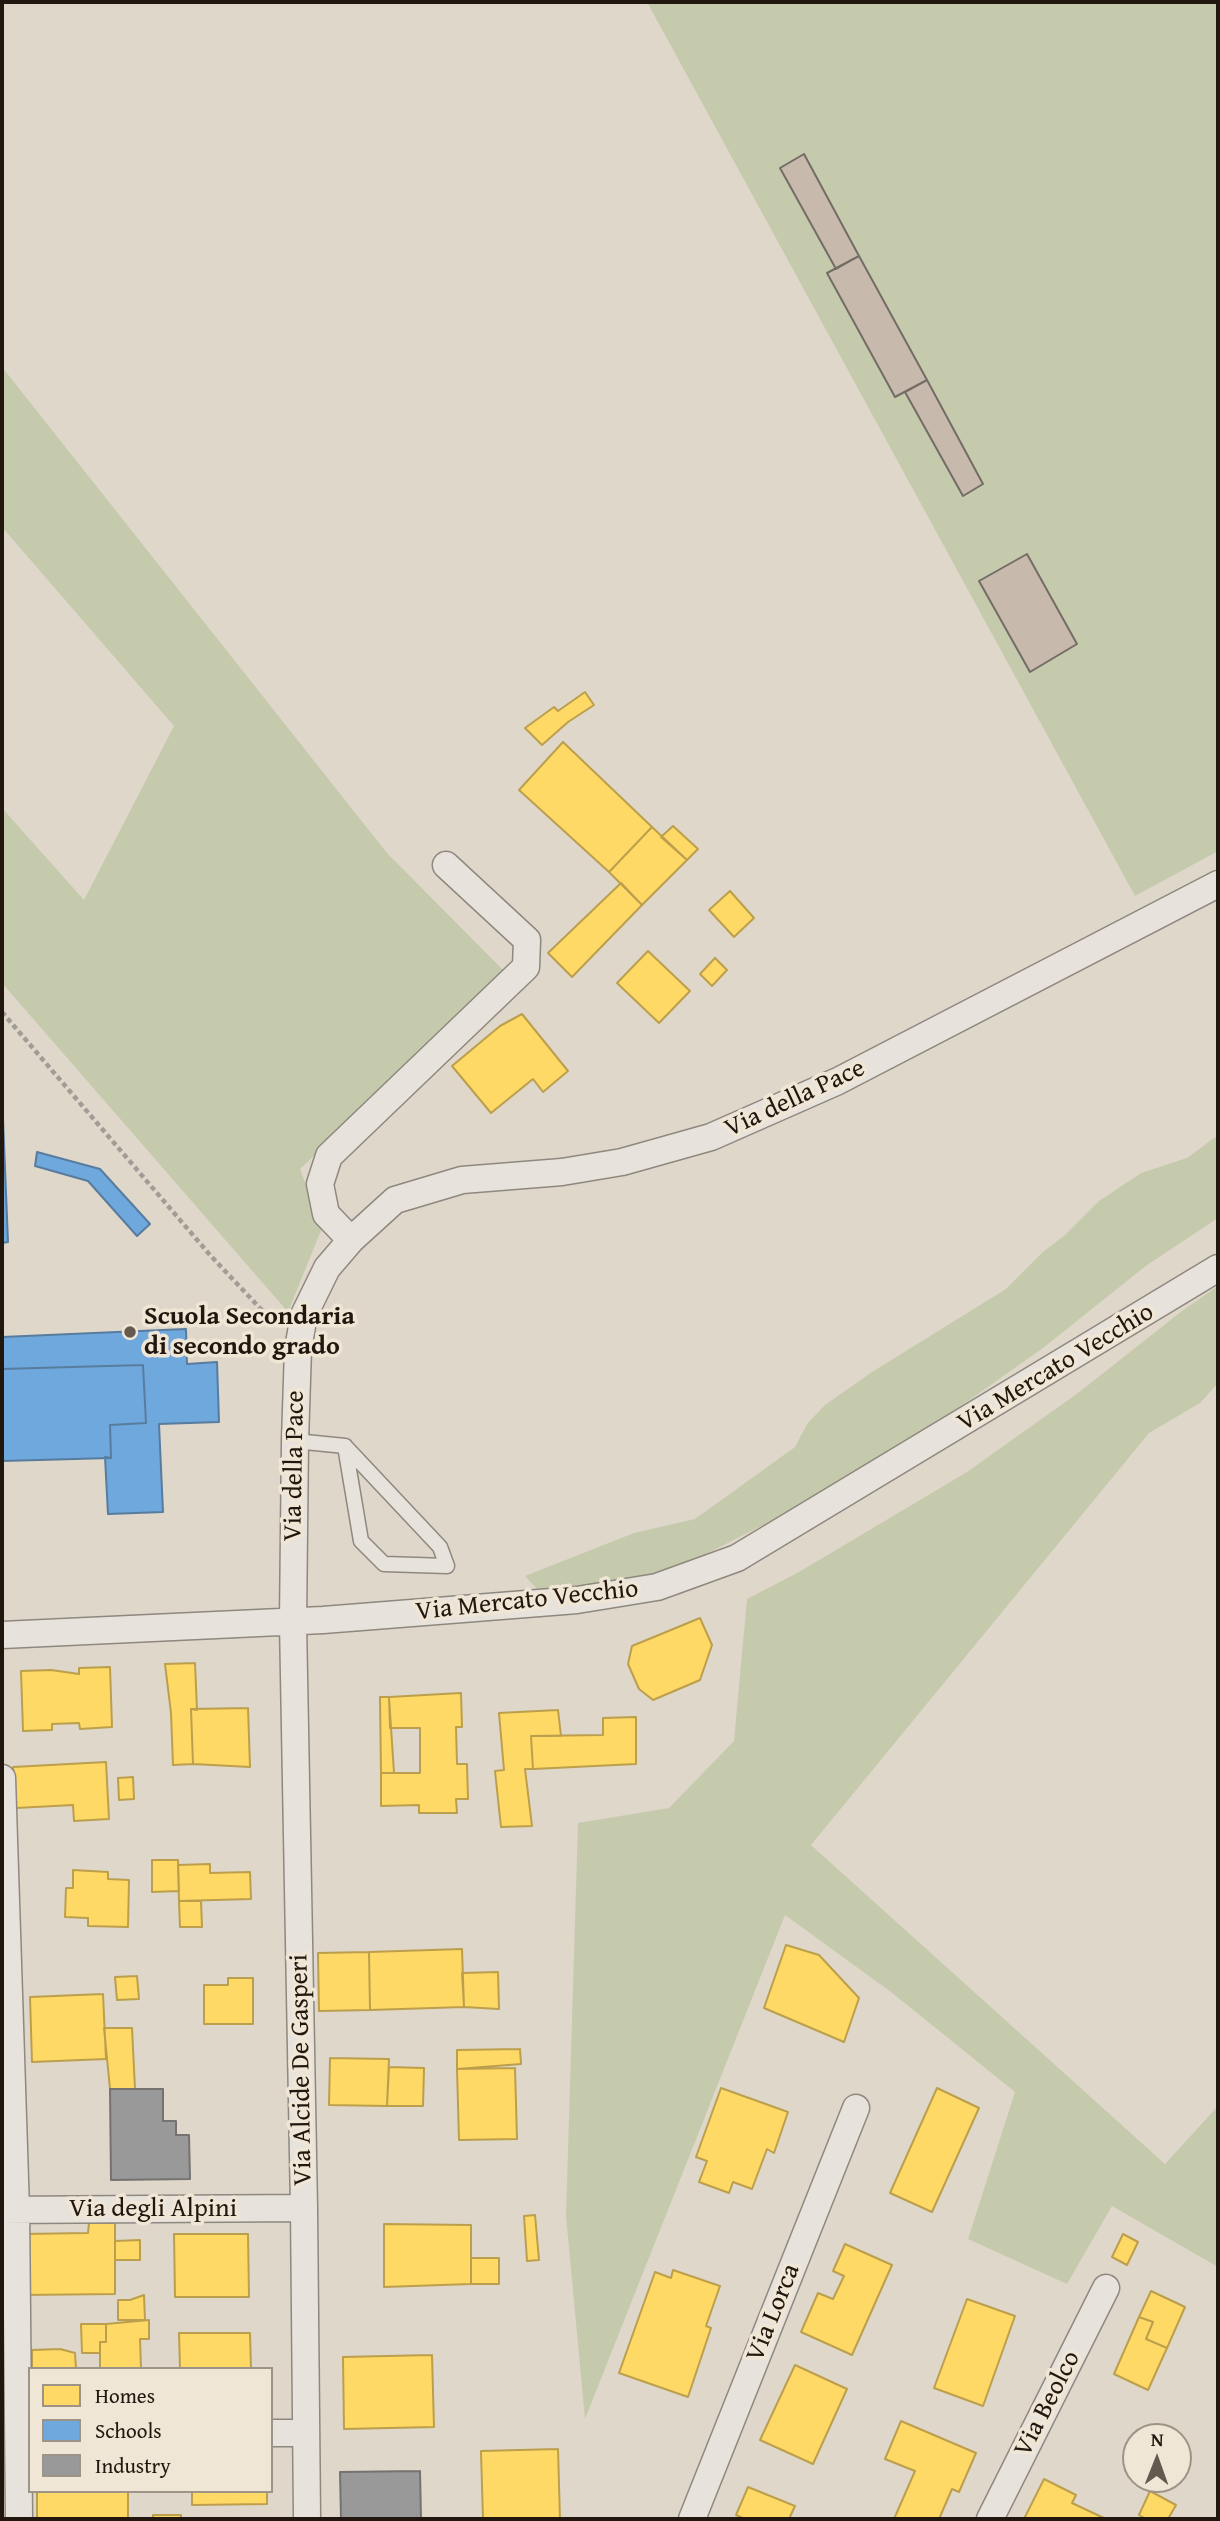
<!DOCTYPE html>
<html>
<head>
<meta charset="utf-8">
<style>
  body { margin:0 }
  #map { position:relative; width:1220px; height:2521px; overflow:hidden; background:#dfd7c9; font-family:"Gentium Book Plus",serif }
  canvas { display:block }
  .frame { position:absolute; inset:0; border:4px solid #21170e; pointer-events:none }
  .legend { position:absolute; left:28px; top:2367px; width:245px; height:126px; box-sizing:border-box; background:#f0e6d6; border:2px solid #9d9386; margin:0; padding:9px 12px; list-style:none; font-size:21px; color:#21170e }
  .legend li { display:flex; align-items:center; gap:14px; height:35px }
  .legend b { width:35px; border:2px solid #9d9386 }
  .north { position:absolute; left:1122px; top:2423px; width:70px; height:70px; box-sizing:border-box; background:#f0e6d6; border:2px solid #9d9386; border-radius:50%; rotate:1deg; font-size:19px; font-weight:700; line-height:28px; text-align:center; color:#21170e }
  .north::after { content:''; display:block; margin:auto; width:24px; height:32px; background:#645a4f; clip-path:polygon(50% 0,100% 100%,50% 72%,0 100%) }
</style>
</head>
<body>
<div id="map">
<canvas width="1220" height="2521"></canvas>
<div class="frame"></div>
<ul class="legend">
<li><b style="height:19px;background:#ffd966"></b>Homes</li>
<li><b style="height:19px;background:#6fa8dc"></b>Schools</li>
<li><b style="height:19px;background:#999"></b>Industry</li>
</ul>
<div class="north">N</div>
</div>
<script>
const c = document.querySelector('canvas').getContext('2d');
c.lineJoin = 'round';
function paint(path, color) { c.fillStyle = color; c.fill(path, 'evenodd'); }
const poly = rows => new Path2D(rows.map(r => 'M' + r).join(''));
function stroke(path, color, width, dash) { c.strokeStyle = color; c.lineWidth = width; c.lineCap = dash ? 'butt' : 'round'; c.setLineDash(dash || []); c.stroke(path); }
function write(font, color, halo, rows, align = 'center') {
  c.font = font + ' "Gentium Book Plus",serif'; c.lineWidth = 7; c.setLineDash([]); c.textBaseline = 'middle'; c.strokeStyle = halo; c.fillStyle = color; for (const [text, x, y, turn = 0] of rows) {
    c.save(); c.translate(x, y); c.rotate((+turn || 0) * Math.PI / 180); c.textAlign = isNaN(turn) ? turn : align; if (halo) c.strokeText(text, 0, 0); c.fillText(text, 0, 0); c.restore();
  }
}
const green = poly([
  [647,2,1218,2,1218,851,1135,896],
  [2,367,387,853,506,973,300,1169,322,1228,288,1312,2,983,2,808,84,900,174,726,2,527],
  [1218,1135,1218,1218,1147,1265,1043,1348,937,1423,771,1521,669,1573,628,1583,537,1589,525,1576,634,1533,695,1519,795,1447,807,1424,825,1405,872,1372,1006,1289,1044,1251,1064,1236,1099,1201,1141,1173,1187,1158],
  [1218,1286,1218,1383,1200,1403,1149,1433,811,1845,1165,2164,1218,2106,1218,2267,1112,2206,1067,2284,968,2239,1015,2092,891,1992,785,1915,585,2419,566,2216,578,1823,669,1808,734,1741,747,1599,799,1572,967,1472,1078,1393,1182,1311]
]);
const homes = poly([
  [585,692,594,705,568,722,542,745,525,728,554,707,558,711,585,692],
  [563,742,652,827,609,872,519,790,563,742],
  [673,826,698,849,687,860,661,837,673,826],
  [652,827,687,860,642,905,609,872,652,827],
  [621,883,642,905,572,977,548,953,621,883],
  [730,891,754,918,734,937,709,910,730,891],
  [648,951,690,991,659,1023,617,983,648,951],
  [715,958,727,970,712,986,700,974,715,958],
  [522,1014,568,1071,543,1092,533,1079,491,1113,452,1066,500,1026,522,1014],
  [700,1618,712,1645,700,1680,653,1700,639,1689,628,1664,632,1646,700,1618],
  [195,1663,197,1710,191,1709,193,1764,173,1765,171,1713,165,1664,195,1663],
  [110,1667,112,1727,80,1729,79,1723,52,1724,52,1730,23,1731,21,1671,51,1670,79,1674,79,1668,110,1667],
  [461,1693,462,1727,456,1727,457,1764,467,1764,468,1799,456,1799,457,1813,419,1813,419,1805,381,1806,381,1773,420,1773,420,1728,390,1728,389,1697,461,1693],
  [380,1697,389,1697,394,1773,381,1773,380,1697],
  [248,1708,250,1767,193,1764,191,1709,248,1708],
  [558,1710,561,1736,531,1736,533,1769,525,1769,532,1826,501,1827,495,1771,504,1770,499,1713,558,1710],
  [636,1717,636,1764,533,1769,531,1736,603,1735,603,1718,636,1717],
  [106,1762,109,1819,74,1821,73,1805,16,1808,13,1767,106,1762],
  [133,1777,134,1799,119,1800,118,1778,133,1777],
  [152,1860,178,1860,179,1891,152,1892,152,1860],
  [210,1864,210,1873,250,1872,251,1899,179,1901,178,1865,210,1864],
  [73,1870,108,1872,108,1879,129,1880,128,1927,88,1926,88,1918,65,1917,66,1888,73,1888,73,1870],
  [179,1901,201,1901,202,1927,180,1927,179,1901],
  [786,1945,819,1955,859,1998,844,2042,764,2008,786,1945],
  [462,1949,464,2007,370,2010,369,1952,462,1949],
  [369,1952,370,2010,319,2011,318,1953,369,1952],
  [498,1972,499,2009,464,2007,462,1973,498,1972],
  [137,1976,139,1999,117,2000,115,1977,137,1976],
  [228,1978,253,1978,253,2024,204,2024,204,1985,228,1985,228,1978],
  [103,1994,106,2059,32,2062,30,1997,103,1994],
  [104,2028,132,2028,135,2089,110,2089,104,2028],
  [520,2049,521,2064,457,2069,457,2050,520,2049],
  [330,2058,389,2059,387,2106,329,2105,330,2058],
  [389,2067,424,2068,423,2106,387,2106,389,2067],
  [515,2068,517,2139,459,2140,457,2069,515,2068],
  [721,2088,788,2112,774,2153,767,2149,752,2189,733,2182,729,2193,699,2182,707,2161,696,2157,721,2088],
  [937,2088,979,2108,932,2212,890,2193,937,2088],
  [535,2215,539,2260,527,2261,524,2216,535,2215],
  [89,2223,115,2223,115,2294,22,2295,22,2234,88,2233,89,2223],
  [384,2224,471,2225,471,2284,384,2287,384,2224],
  [174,2234,248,2234,249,2297,175,2297,174,2234],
  [1123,2234,1138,2242,1127,2265,1112,2257,1123,2234],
  [140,2240,140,2260,115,2260,115,2241,140,2240],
  [845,2244,892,2265,852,2355,801,2332,818,2293,833,2299,844,2276,833,2271,845,2244],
  [471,2258,499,2258,499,2284,471,2284,471,2258],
  [673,2270,720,2286,706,2326,711,2328,688,2397,619,2373,655,2272,671,2278,673,2270],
  [1151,2291,1185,2307,1167,2348,1146,2339,1153,2322,1139,2317,1151,2291],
  [144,2295,145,2320,118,2320,118,2300,130,2300,144,2295],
  [967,2299,1015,2316,983,2406,934,2388,967,2299],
  [1139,2317,1153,2322,1146,2339,1167,2348,1148,2390,1114,2374,1139,2317],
  [149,2320,149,2339,140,2339,141,2369,100,2369,100,2342,106,2342,106,2324,149,2320],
  [81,2324,106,2324,106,2342,100,2342,100,2353,82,2353,81,2324],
  [179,2333,250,2333,251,2369,180,2369,179,2333],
  [60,2349,75,2353,76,2369,32,2369,32,2350,60,2349],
  [432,2355,434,2427,344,2429,343,2357,432,2355],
  [795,2365,847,2389,813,2464,760,2440,795,2365],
  [901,2421,976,2453,959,2492,952,2489,939,2519,894,2519,915,2471,885,2459,901,2421],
  [558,2449,560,2519,483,2519,481,2451,558,2449],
  [1044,2479,1076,2495,1072,2503,1106,2519,1024,2519,1044,2479],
  [748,2487,795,2506,789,2519,745,2519,736,2515,748,2487],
  [37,2491,128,2491,128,2519,37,2519,37,2491],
  [192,2491,267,2491,267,2504,192,2505,192,2491],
  [1150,2491,1176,2505,1168,2519,1146,2519,1139,2515,1150,2491],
  [153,2515,181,2515,181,2519,153,2519,153,2515]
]);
const schools = poly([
  [2,1095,8,1242,2,1243,2,1095],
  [37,1152,100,1169,150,1224,137,1236,88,1181,35,1166,37,1152],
  [186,1329,187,1364,217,1362,219,1422,159,1424,163,1512,108,1514,105,1457,111,1458,110,1425,146,1423,143,1365,2,1369,2,1337,186,1329],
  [143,1365,146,1423,110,1425,111,1458,2,1461,2,1369,143,1365]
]);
const industry = poly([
  [110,2089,163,2089,163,2121,176,2121,176,2135,189,2135,190,2179,111,2180,110,2089],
  [420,2471,421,2519,341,2519,340,2472,420,2471]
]);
const building = poly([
  [804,154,859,256,836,269,780,168,804,154],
  [859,256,927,380,895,397,827,273,859,256],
  [927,380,983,484,963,496,905,392,927,380],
  [1027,554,1077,644,1030,672,979,581,1027,554]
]);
const path = poly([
  [2,1012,210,1255,273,1322]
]);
const lane = poly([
  [295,1441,345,1446,361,1541,384,1564,447,1566,440,1547,345,1446]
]);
const street = poly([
  [351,1240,326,1214,320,1184,329,1156,526,967,527,940,446,865],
  [2,1635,323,1620,577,1600,657,1587,737,1558,1218,1268],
  [2,1778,16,2210,19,2519],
  [2,2210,304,2208],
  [271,2433,305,2433],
  [307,2519,304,2208,293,1622,295,1441,298,1349,304,1315,327,1268,351,1240,395,1200,462,1180,562,1172,622,1162,711,1137,838,1081,1218,884],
  [692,2519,856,2108],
  [990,2519,1106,2288]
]);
const markers = [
  [130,1332,7,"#645a4f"]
];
const streetNames = [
  ["Via della Pace",795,1099,-25],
  ["Via Mercato Vecchio",1056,1368,-31],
  ["Via della Pace",295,1466,-89],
  ["Via Mercato Vecchio",527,1601,-6],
  ["Via Alcide De Gasperi",302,2070,-91],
  ["Via degli Alpini",153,2209],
  ["Via Lorca",774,2313,-68],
  ["Via Beolco",1048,2404,-63]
];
const poiNames = [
  ["Scuola Secondaria",144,1317],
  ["di secondo grado",144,1347]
];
paint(green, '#c6caad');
paint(homes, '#ffd966');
stroke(homes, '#bc9f4c', 2);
paint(schools, '#6fa8dc');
stroke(schools, '#587c9e', 2);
paint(industry, '#999');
stroke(industry, '#75726f', 2);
paint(building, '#c7b9ac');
stroke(building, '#736d65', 2);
stroke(lane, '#8e887f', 17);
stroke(street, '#8e887f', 29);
stroke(path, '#a19c96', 4.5, [5, 3.5]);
stroke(lane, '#e7e2db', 14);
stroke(street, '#e7e2db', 26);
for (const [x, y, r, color] of markers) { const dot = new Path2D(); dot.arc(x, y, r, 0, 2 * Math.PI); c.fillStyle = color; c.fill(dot); stroke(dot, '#f0e6d6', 2.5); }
write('26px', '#21170e', '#f0e6d6', streetNames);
write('bold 26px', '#21170e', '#f0e6d6', poiNames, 'left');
</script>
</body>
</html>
